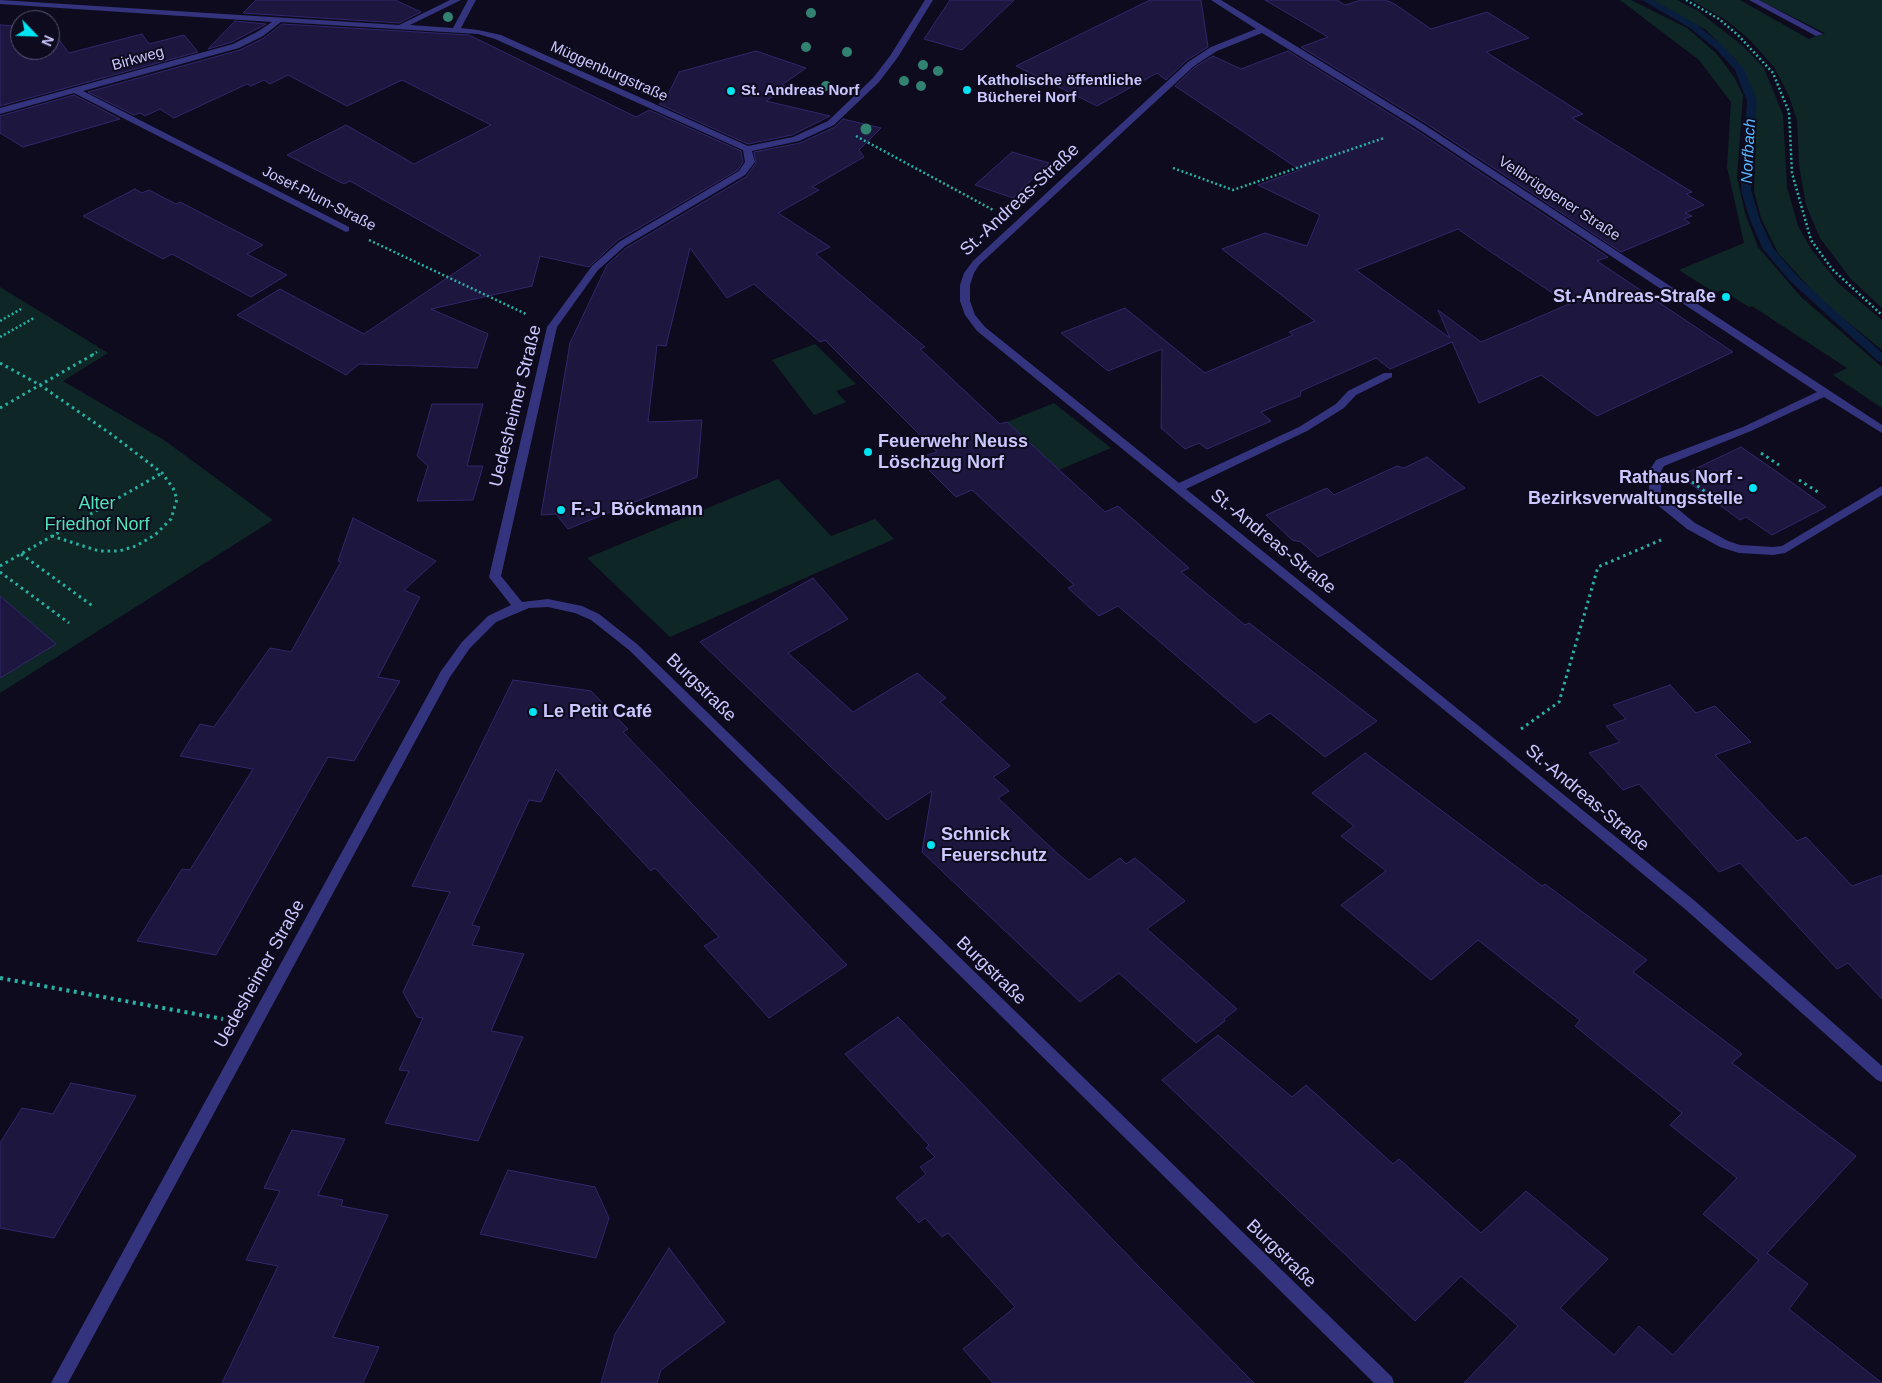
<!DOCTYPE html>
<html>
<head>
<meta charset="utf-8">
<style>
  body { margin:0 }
  #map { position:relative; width:1882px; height:1383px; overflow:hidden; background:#0d0b1d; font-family:Arial,sans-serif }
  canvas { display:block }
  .north { position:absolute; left:10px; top:10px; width:50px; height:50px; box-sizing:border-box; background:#0d0b1d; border:1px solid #595677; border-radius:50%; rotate:114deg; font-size:14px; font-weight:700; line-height:20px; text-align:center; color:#cbc7ff }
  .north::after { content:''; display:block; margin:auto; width:18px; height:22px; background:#00e3f2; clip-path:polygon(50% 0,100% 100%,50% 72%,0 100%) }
</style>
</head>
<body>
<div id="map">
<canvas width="1882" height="1383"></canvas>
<div class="north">N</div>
</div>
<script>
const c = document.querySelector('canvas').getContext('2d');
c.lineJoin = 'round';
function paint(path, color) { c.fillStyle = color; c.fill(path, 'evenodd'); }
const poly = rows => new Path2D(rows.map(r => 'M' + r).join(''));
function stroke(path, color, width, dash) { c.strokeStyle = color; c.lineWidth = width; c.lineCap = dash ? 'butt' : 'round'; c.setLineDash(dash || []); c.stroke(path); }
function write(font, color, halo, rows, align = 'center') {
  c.font = font + ' Arial,sans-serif'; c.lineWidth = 4; c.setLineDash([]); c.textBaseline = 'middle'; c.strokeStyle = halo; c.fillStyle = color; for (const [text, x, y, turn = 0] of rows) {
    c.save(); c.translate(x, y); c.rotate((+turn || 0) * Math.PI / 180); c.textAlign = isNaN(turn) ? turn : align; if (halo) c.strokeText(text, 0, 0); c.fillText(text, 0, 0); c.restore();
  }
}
const green = poly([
  [1620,0,1631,0,1687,28,1716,53,1734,77,1743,95,1737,177,1745,213,1758,247,1801,297,1882,367,1882,408,1833,375,1847,368,1752,306,1749,307,1722,290,1715,293,1679,270,1744,243,1727,167,1731,102,1699,60],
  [1652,0,1677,0,1698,11,1744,47,1764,68,1783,115,1787,187,1798,226,1811,249,1839,284,1882,320,1882,350,1821,300,1778,253,1761,218,1754,191,1756,136,1755,96,1737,61,1706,30],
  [1691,0,1740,0,1809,39,1825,33,1759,0,1882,0,1882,308,1850,278,1820,238,1806,205,1799,165,1797,120,1789,96,1774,67,1749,39,1726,20],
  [0,287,108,353,63,381,164,440,273,520,0,693],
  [815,344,856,384,836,391,846,402,814,415,772,360],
  [1054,403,1111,448,1059,470,1007,422],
  [778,479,831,536,875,519,894,539,670,637,587,558]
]);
const stream = poly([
  [1642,0,1653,0,1696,24,1722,45,1744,69,1757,101,1751,190,1760,220,1773,248,1798,277,1882,353,1882,362,1878,361,1790,281,1763,249,1750,220,1741,190,1747,101,1735,70,1716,49,1690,28,1642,0]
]);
const building = poly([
  [256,0,395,0,421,12,399,23,243,13,256,0],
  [950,0,1014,0,962,50,924,39,950,0],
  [1150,0,1201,0,1208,47,1187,60,1166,80,1157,73,1097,106,1016,66,1150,0],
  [1265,0,1337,0,1345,5,1361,0,1385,0,1393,3,1431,29,1487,12,1529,38,1486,52,1583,114,1572,118,1692,192,1686,194,1704,205,1685,213,1692,216,1684,219,1690,223,1621,252,1424,122,1301,47,1328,37,1265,0],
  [235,21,266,24,232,42,208,49,235,21],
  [282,24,469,35,636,117,649,110,741,151,743,162,738,170,618,240,589,267,540,256,532,286,431,309,488,334,477,368,359,364,346,375,237,315,280,289,364,334,481,255,350,181,344,184,287,155,346,125,414,164,491,125,402,80,347,106,288,75,270,84,264,80,251,86,247,84,174,118,160,109,145,116,140,113,134,115,88,92,240,50,264,38,282,24],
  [0,25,20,26,20,50,50,50,50,28,69,53,142,34,149,44,184,35,198,52,0,106,0,25],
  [756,51,806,68,782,85,788,87,766,101,830,116,792,135,748,144,659,104,665,101,679,72,756,51],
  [1288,51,1416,130,1608,257,1597,261,1733,352,1597,416,1541,375,1479,403,1452,342,1390,369,1376,358,1301,391,1300,396,1261,412,1271,421,1207,449,1199,443,1185,449,1161,428,1162,349,1108,371,1061,333,1125,308,1205,373,1293,335,1289,332,1315,321,1222,249,1265,233,1307,246,1320,215,1258,185,1300,170,1175,86,1195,67,1213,56,1241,69,1288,51],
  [1458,229,1491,252,1569,304,1481,342,1438,310,1450,338,1356,270,1458,229],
  [74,95,120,119,23,147,0,133,0,116,74,95],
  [843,119,881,128,859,150,864,157,812,187,819,190,778,213,830,247,816,254,925,347,920,349,1000,424,1007,422,1105,512,1118,506,1189,568,1181,572,1245,625,1249,623,1377,721,1325,757,1270,713,1255,723,1118,606,1099,616,1068,588,1074,585,972,490,956,497,922,463,931,459,927,455,937,452,825,340,820,342,754,284,727,298,690,248,666,346,657,345,648,422,702,420,697,477,568,529,556,514,541,515,570,343,607,265,626,248,746,177,756,163,754,152,800,143,835,127,843,119],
  [1012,152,1049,163,1013,198,975,185,1012,152],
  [135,189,142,193,149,190,176,204,180,202,263,245,247,254,287,275,251,297,172,254,163,259,83,216,135,189],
  [432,404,483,404,467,466,483,466,473,500,417,501,428,466,417,456,432,404],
  [1741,447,1780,474,1826,507,1772,535,1746,517,1740,520,1680,476,1741,447],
  [1427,457,1465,488,1318,557,1301,542,1292,540,1266,515,1327,488,1334,495,1397,466,1404,468,1427,457],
  [353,518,436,561,404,590,420,597,378,677,400,681,354,761,328,757,216,955,137,941,182,869,190,870,253,769,180,756,200,724,214,727,270,648,291,652,341,562,338,561,353,518],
  [813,578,848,619,788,653,853,712,917,673,946,698,940,702,1010,766,993,777,1009,791,998,798,1058,854,1089,880,1120,858,1126,864,1135,858,1185,901,1147,929,1237,1009,1224,1019,1225,1021,1196,1043,1119,973,1080,1002,922,852,932,791,887,820,700,642,813,578],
  [0,596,56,644,0,678,0,596],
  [513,680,591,691,628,729,623,732,847,965,769,1018,704,946,719,937,655,868,651,871,556,769,541,802,529,800,472,925,480,927,472,945,524,954,491,1031,523,1037,478,1141,385,1123,409,1071,399,1070,423,1018,417,1017,403,992,450,892,412,886,513,680],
  [1670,685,1696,713,1715,706,1751,742,1715,755,1797,841,1806,837,1852,886,1882,875,1882,999,1848,963,1837,969,1740,863,1719,872,1639,784,1623,790,1589,753,1620,742,1606,726,1626,719,1613,705,1670,685],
  [1365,753,1542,886,1545,884,1647,960,1633,972,1742,1054,1732,1063,1856,1156,1767,1253,1808,1284,1789,1309,1882,1383,1464,1383,1518,1326,1461,1276,1415,1321,1162,1080,1218,1035,1292,1097,1306,1085,1393,1164,1399,1159,1481,1233,1526,1191,1608,1259,1560,1308,1614,1355,1639,1326,1673,1355,1759,1260,1703,1214,1737,1178,1670,1125,1682,1113,1575,1026,1580,1020,1478,940,1431,980,1341,905,1386,871,1341,836,1354,826,1312,793,1365,753],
  [898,1017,1144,1272,1254,1383,993,1383,963,1349,1015,1307,948,1233,942,1237,925,1218,919,1223,896,1198,926,1174,920,1167,935,1157,926,1148,929,1145,845,1054,898,1017],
  [71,1083,136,1096,54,1238,0,1228,0,1143,22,1108,53,1114,71,1083],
  [292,1130,345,1139,318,1195,343,1200,341,1206,388,1215,333,1337,379,1347,363,1383,222,1383,278,1266,246,1260,280,1191,264,1188,292,1130],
  [508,1170,595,1187,609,1218,596,1258,480,1234,508,1170],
  [669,1248,725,1322,661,1370,657,1383,601,1383,615,1334,669,1248]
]);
const pathFar2 = poly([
  [1686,0,1719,19,1738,35,1773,73,1789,112,1792,173,1811,240,1832,269,1882,315],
  [856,136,993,210],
  [1173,168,1233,190,1384,138],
  [369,240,526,314],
  [0,321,21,309],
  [0,337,34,318],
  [92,355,97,352]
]);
const pathFar1 = poly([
  [0,363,40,385,111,434,162,473,173,488,177,499,171,519,155,535,136,546,119,551,99,551,52,536],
  [0,408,94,354],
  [1761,453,1779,465],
  [1799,480,1821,494],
  [1692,482,1710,495],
  [21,554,94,607],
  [0,566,162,473],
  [0,572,69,623],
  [1521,729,1559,702,1598,567,1661,540]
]);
const path = poly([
  [0,978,223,1019]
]);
const minor = poly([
  [0,0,399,25,450,0,461,0,410,25,453,28,468,0,476,0,461,28,478,30,501,35,748,146,793,137,828,121,873,78,890,56,925,0,933,0,898,57,879,82,834,125,799,141,752,151,755,162,745,175,625,246,598,270,557,327,501,576,522,602,548,599,582,606,599,614,637,644,1392,1377,1394,1383,1374,1383,629,650,591,620,575,613,548,607,529,608,496,622,470,648,450,677,68,1383,51,1383,441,671,462,642,488,616,511,605,489,577,547,327,592,266,619,242,739,171,745,162,743,150,495,39,478,34,281,22,263,36,239,48,83,91,349,227,349,231,346,232,74,93,0,114,0,108,233,44,257,32,272,22,0,4,0,0],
  [1211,0,1221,0,1423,124,1882,425,1882,433,1824,397,1751,431,1664,466,1661,471,1661,492,1668,501,1695,523,1728,541,1740,545,1773,547,1782,546,1882,486,1882,495,1785,553,1773,555,1739,553,1720,547,1687,529,1660,507,1649,492,1649,471,1656,460,1743,427,1817,392,1417,128,1262,33,1217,51,1194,66,979,265,974,273,970,285,970,301,975,315,985,327,1179,483,1299,427,1336,404,1348,391,1384,373,1392,373,1392,377,1356,395,1344,408,1307,431,1186,489,1695,901,1882,1066,1882,1082,1877,1080,1685,909,1491,748,977,331,965,315,960,301,960,285,964,273,973,261,1188,62,1211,47,1256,29,1211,0],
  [1749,0,1759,0,1823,34,1816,36,1749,0]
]);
const trees = [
  [811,13,5],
  [448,17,5],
  [806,47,5],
  [847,52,5],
  [923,65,5],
  [938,71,5],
  [904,81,5],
  [826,86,5],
  [921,86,5],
  [866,129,5.5]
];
const markers = [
  [967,90,5,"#00e3f2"],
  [731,91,5,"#00e3f2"],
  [1726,297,5,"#00e3f2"],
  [868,452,5,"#00e3f2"],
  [1753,488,5,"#00e3f2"],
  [561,510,5,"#00e3f2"],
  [533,712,5,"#00e3f2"],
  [931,845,5,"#00e3f2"]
];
const farStreetnames = [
  ["Birkweg",138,59,-16],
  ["Müggenburgstraße",609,72,24],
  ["Josef-Plum-Straße",319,199,27],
  ["Vellbrüggener Straße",1559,199,33]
];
const farPoinames = [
  ["Katholische öffentliche",977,81],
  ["Bücherei Norf",977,98],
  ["St. Andreas Norf",741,91]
];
const farWaternames = [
  ["Norfbach",1749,151,-87]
];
const streetNames = [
  ["St.-Andreas-Straße",1020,200,-43],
  ["Uedesheimer Straße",516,406,-76],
  ["St.-Andreas-Straße",1273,542,39],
  ["Burgstraße",701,688,44],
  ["St.-Andreas-Straße",1587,798,40],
  ["Burgstraße",991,971,44],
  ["Uedesheimer Straße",260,974,-61],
  ["Burgstraße",1281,1254,44]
];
const poiNames = [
  ["St.-Andreas-Straße",1716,297,"right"],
  ["Feuerwehr Neuss",878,442],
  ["Löschzug Norf",878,463],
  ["Rathaus Norf -",1743,478,"right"],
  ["Bezirksverwaltungsstelle",1743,499,"right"],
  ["F.-J. Böckmann",571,510],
  ["Le Petit Café",543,712],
  ["Schnick",941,835],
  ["Feuerschutz",941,856]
];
const parkNames = [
  ["Alter",97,504],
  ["Friedhof Norf",97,525]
];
paint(green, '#0e2726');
paint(stream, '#091e3e');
paint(building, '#1d163f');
stroke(building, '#32276c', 1);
stroke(pathFar2, '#28b2a5', 2.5, [2, 2.5]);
stroke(pathFar1, '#28b2a5', 3, [2.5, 4]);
stroke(path, '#28b2a5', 4, [3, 4.5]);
paint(minor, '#34347e');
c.fillStyle = '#328272';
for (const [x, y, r] of trees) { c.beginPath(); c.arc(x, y, r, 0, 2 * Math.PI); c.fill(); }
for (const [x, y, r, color] of markers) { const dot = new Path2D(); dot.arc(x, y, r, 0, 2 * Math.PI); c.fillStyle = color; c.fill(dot); stroke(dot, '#0d0b1d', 2); }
write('15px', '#cbc7ff', '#0d0b1d', farStreetnames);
write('bold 15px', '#cbc7ff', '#0d0b1d', farPoinames, 'left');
write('italic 16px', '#55b7ff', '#0d0b1d', farWaternames);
write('18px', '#cbc7ff', '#0d0b1d', streetNames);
write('bold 18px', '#cbc7ff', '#0d0b1d', poiNames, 'left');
write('18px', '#50e3b8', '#0d0b1d', parkNames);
</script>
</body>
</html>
